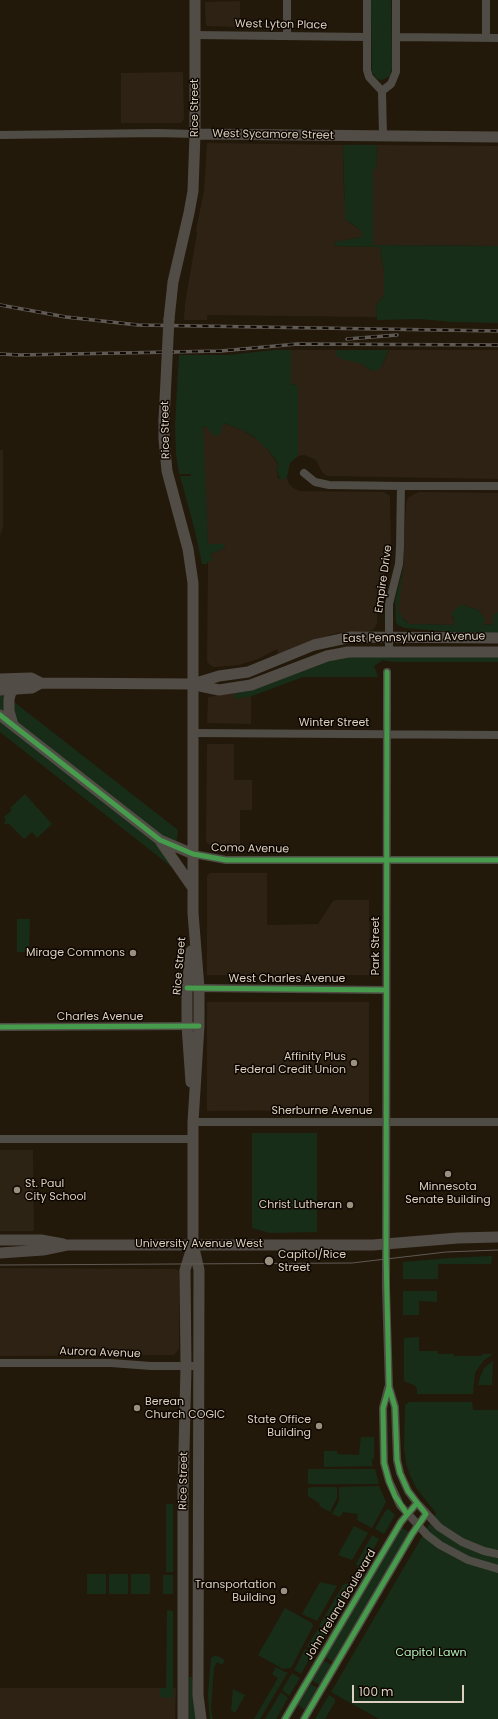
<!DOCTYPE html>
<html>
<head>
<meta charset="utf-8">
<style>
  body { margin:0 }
  #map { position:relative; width:498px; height:1719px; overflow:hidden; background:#22190a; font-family:Poppins,sans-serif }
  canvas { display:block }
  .scale { position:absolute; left:352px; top:1685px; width:112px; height:18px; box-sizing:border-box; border:2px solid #dbd0c0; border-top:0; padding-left:5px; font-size:12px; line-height:14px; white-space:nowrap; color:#dbd0c0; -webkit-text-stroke:3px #0e0701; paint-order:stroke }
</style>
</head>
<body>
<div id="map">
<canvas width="498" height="1719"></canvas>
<div class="scale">100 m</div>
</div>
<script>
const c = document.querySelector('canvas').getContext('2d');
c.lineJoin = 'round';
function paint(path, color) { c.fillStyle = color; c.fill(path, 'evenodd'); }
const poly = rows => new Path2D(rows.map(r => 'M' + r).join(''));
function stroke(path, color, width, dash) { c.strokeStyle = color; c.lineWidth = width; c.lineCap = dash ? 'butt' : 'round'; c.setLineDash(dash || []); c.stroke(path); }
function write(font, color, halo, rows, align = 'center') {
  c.font = font + ' Poppins,sans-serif'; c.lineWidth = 3; c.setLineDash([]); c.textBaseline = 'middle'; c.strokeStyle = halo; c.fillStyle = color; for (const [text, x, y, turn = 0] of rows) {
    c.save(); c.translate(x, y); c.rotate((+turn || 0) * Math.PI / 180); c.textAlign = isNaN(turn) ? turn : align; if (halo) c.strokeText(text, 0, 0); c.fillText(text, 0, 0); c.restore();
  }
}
const commercial = poly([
  [240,1,240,27,206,26,205,2],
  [183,72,184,119,181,123,121,123,121,73],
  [207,143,343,145,344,195,348,222,360,230,362,234,362,237,335,242,334,246,380,247,384,272,384,295,376,305,377,317,207,315,207,320,184,320,185,304,197,233,196,230,204,191],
  [377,145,498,146,498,246,373,245,373,169,376,168],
  [291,350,336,350,336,354,362,364,372,371,384,362,389,350,498,350,498,479,327,476,322,472,316,460,304,455,298,456,298,385,291,384],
  [223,423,242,430,259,441,268,450,279,466,276,468,278,478,280,479,287,477,289,484,293,488,300,491,384,492,390,496,391,553,378,603,377,623,374,629,369,631,337,633,324,637,276,655,278,653,277,649,258,659,239,665,216,667,213,667,207,662,208,561,211,554,224,548,225,545,208,544,202,426,206,427,212,434,221,430],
  [0,450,3,450,3,527,0,536],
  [419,492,498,493,498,612,493,624,481,625,482,614,478,610,463,605,452,616,456,625,409,624,400,615,398,610,398,602,403,573,406,503,408,497],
  [235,693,235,699,251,696,251,724,207,723,208,697],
  [207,744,234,744,234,780,252,780,252,810,240,810,240,846,211,846,206,842],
  [210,873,267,873,267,925,318,924,333,901,338,900,369,900,370,975,207,975,207,876],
  [207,1002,369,1002,369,1110,207,1111],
  [0,1268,175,1269,180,1271,179,1349,174,1355,0,1356],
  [0,1688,176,1688,175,1719,0,1719]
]);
const education = poly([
  [0,1150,33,1150,34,1231,0,1231]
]);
const green = poly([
  [371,0,391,0,392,68,390,76,382,80,377,79,372,72],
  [343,145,377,145,376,169,373,169,373,245,498,246,498,323,452,322,420,319,377,320,376,305,384,295,384,272,380,247,334,246,335,242,362,237,362,234,360,230,345,219],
  [274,350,291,350,291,384,298,385,298,456,290,463,287,477,283,480,280,479,276,468,279,466,276,460,268,450,254,437,242,430,224,423,219,436,212,434,206,427,203,426,208,544,225,544,224,548,211,554,213,561,208,561,207,564,202,564,195,531,180,476,191,476,191,474,179,474,176,454,175,425,179,355,228,355],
  [336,350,389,350,381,367,378,370,372,371,362,364,339,358,336,354],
  [404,564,398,610,405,621,409,624,455,625,452,613,457,607,463,605,478,610,484,617,485,621,482,625,493,624,493,615,498,612,498,633,461,633,405,628,398,625,396,622,395,601],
  [351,656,498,657,498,662,393,662,383,660,374,666,378,677,303,677,252,696,235,699,235,693,253,689,322,662],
  [0,691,178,830,173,868,0,732],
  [25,794,52,824,37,838,32,832,24,839,8,823,6,825,4,823,6,821,4,817,12,810,10,808],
  [17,919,30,919,29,952,17,952],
  [252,1133,317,1133,317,1232,270,1233,252,1228],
  [492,1256,491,1264,438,1264,438,1279,403,1279,403,1262,450,1258],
  [403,1291,437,1291,437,1302,419,1301,419,1315,403,1315],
  [419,1337,419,1351,438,1351,438,1354,454,1354,454,1356,482,1356,482,1354,493,1354,483,1361,475,1373,473,1394,417,1394,417,1388,414,1385,404,1381,404,1338],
  [493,1361,492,1385,478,1385,480,1377,484,1368],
  [409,1402,472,1402,473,1410,498,1410,498,1719,379,1719,331,1692,436,1513,417,1489,410,1475,406,1463,404,1448,405,1405],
  [361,1437,374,1437,374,1459,372,1459,372,1465,375,1466,324,1467,324,1451,337,1451,337,1454,359,1455],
  [308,1469,375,1469,379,1484,308,1484],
  [379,1486,386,1502,372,1528,357,1520,358,1514,343,1512,340,1517,332,1514,339,1501,339,1487],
  [313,1487,337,1487,337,1498,330,1512,319,1506,320,1504,316,1501,308,1496,308,1488],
  [166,1504,173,1504,173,1572,166,1572],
  [389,1509,395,1515,384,1534,375,1529,386,1510],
  [354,1526,368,1533,352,1560,338,1555],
  [402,1528,409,1532,333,1662,326,1657],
  [372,1535,379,1539,361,1571,356,1564],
  [87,1574,106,1574,106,1594,87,1594],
  [109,1574,128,1574,128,1594,109,1594],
  [150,1574,150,1594,131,1594,131,1574],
  [163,1575,173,1575,173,1594,163,1594],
  [320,1582,337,1586,317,1621,302,1614],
  [348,1583,351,1585,326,1631,319,1626,343,1585],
  [285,1608,312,1623,313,1626,291,1668,283,1669,258,1655],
  [167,1610,173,1611,173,1698,160,1697,160,1688,166,1688],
  [318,1629,325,1633,314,1650,307,1646],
  [305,1649,313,1653,301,1674,294,1670],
  [216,1655,225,1660,222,1665,217,1662,214,1668,211,1708,213,1719,210,1719,208,1694,211,1658],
  [324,1661,332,1665,320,1685,312,1681],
  [276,1667,285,1672,288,1672,260,1719,254,1719,278,1678,272,1674],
  [292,1673,300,1678,289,1696,282,1690],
  [189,1677,192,1677,195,1695,197,1719,189,1719],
  [310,1684,318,1688,305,1710,298,1705],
  [233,1689,245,1695,235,1713,231,1710],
  [281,1692,288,1698,276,1719,265,1719],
  [329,1695,335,1699,335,1702,325,1719,315,1719]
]);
const street = poly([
  [367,0,367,70,369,77,382,91,383,136],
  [486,0,486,38],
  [195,35,367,37],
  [287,36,287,0],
  [397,37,498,38],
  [382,91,391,84,396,72,396,0],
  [0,135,157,133,195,134],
  [304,473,315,482,329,485,401,486],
  [389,651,389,604,399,564,400,547,401,486,498,486],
  [387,672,386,1288,389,1387,395,1407,397,1460,400,1473,408,1491,417,1503,439,1527,462,1542,484,1551,498,1554],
  [193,733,498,735],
  [193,854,226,860,498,860],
  [195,988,386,990],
  [0,1027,199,1026],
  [193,1122,498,1122],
  [0,1139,194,1139],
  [0,1363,111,1363,151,1366,198,1366],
  [388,1388,383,1408,384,1463,389,1481,400,1505,427,1535,440,1545,468,1560,498,1569],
  [285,1719,401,1522,417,1503],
  [304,1719,412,1534,426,1514]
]);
const secondary = poly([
  [195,134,498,137],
  [169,319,173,282,189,213,193,191,195,134,195,0],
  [164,420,164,439,167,471,188,549,193,583,193,913,199,988,199,1026,193,1122,193,1244,199,1270,198,1695,201,1719],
  [0,679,31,678,41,683],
  [195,685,219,690,251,685,327,656,348,652,498,652],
  [0,690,32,688,41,683,193,684,219,676,248,672,314,645,351,637,498,638],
  [0,715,160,840,193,854],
  [13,725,9,711,9,699,11,692,17,688],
  [161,842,193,888],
  [191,1082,187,1026,187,988,191,951],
  [0,1240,41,1240,63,1244],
  [0,1253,43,1250,67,1245,373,1245,458,1238,498,1237],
  [183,1719,183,1491,186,1367,185,1270,193,1244]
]);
const tram = poly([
  [0,1265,352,1263,446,1252,498,1250]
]);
const rail = poly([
  [0,305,66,317,138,325,498,331],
  [347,339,397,335],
  [0,354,20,355,221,351,297,344,498,345]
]);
const secondaryBridge = poly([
  [164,420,169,319]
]);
const cycleway = poly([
  [0,715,160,840,193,854,226,860,498,860],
  [187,988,386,990],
  [0,1027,199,1026],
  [389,1387,383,1408,384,1463,389,1481,395,1496,407,1514],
  [285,1719,401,1522,417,1503],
  [304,1719,412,1534,426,1514,408,1491,400,1473,397,1460,395,1407,389,1387,386,1255,387,672]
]);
const markers = [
  [133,953,4,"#9a9080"],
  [354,1063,4,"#9a9080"],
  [448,1174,4,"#9a9080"],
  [17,1190,4,"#9a9080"],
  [350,1205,4,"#9a9080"],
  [269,1261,5,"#9a9080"],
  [137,1408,4,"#9a9080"],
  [319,1426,4,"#9a9080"],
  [284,1591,4,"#9a9080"]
];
const streetNames = [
  ["West Lyton Place",281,25,1],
  ["Rice Street",195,108,-90],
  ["West Sycamore Street",273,135,1],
  ["Rice Street",166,430,-91],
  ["Empire Drive",384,579,-82],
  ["East Pennsylvania Avenue",414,638,-1],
  ["Winter Street",334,723],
  ["Como Avenue",250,849,1],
  ["Park Street",376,946,-90],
  ["Rice Street",180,966,-85],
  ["West Charles Avenue",287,979],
  ["Charles Avenue",100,1017],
  ["Sherburne Avenue",322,1111],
  ["University Avenue West",199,1244],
  ["Aurora Avenue",100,1353,2],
  ["Rice Street",184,1481,-89],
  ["John Ireland Boulevard",341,1605,-59]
];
const poiNames = [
  ["Mirage Commons",125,953],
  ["Affinity Plus",346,1057],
  ["Federal Credit Union",346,1070],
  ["St. Paul",25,1184,"left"],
  ["City School",25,1197,"left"],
  ["Minnesota",448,1187,"center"],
  ["Senate Building",448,1200,"center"],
  ["Christ Lutheran",342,1205],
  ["Capitol/Rice",278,1255,"left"],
  ["Street",278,1268,"left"],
  ["Berean",145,1402,"left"],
  ["Church COGIC",145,1415,"left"],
  ["State Office",311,1420],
  ["Building",311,1433],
  ["Transportation",276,1585],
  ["Building",276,1598]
];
const parkNames = [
  ["Capitol Lawn",431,1653]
];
paint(commercial, '#2e2214');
paint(education, '#2d2314');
paint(green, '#182d18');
stroke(street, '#4f4b45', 8);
stroke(secondary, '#524c46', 11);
stroke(tram, '#605a54', 1);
stroke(rail, '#605a54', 3.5);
stroke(rail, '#0e0701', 2, [6]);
stroke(secondaryBridge, '#524c46', 11);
stroke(cycleway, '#469c4c', 5);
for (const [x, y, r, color] of markers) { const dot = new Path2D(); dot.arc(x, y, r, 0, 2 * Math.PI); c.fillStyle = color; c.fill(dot); stroke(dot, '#0e0701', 1.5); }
write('11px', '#dbd0c0', '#0e0701', streetNames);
write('11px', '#dbd0c0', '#0e0701', poiNames, 'right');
write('11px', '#b2f1ba', '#0e0701', parkNames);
</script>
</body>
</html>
